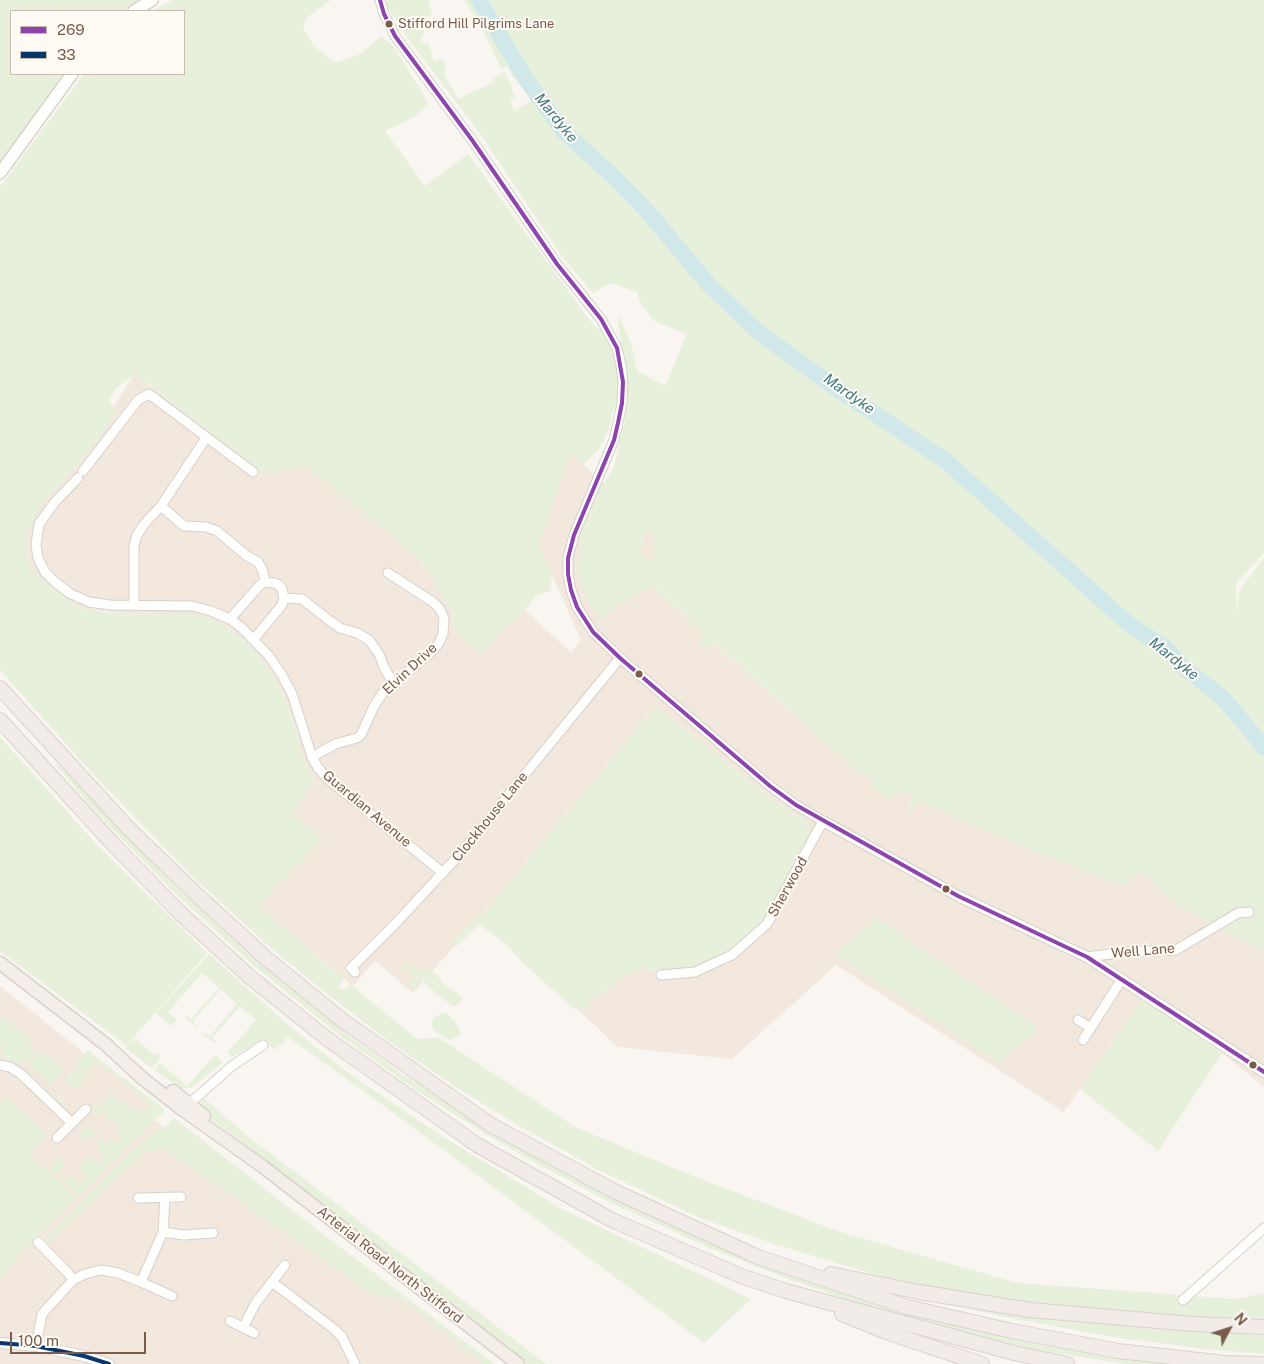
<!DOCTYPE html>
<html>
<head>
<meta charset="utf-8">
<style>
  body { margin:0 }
  #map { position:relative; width:1264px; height:1364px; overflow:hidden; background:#f9f5f0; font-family:"Public Sans",sans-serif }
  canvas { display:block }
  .legend { position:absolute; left:10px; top:10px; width:175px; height:65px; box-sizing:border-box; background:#fffaf3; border:1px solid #cabbb1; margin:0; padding:6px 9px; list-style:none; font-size:15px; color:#7a5c4d }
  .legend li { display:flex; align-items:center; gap:10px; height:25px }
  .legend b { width:25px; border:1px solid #cabbb1 }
  .north { position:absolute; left:1204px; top:1304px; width:50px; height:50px; -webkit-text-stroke:4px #fffaf3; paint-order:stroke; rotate:50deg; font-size:14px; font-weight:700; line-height:20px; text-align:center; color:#7a5c4d }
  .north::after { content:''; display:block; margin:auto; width:18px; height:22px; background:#7a5c4d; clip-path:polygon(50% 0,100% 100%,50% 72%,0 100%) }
  .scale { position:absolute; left:10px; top:1332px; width:136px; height:22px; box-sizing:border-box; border:2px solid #7a5c4d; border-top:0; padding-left:6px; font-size:15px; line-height:18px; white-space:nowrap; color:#7a5c4d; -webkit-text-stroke:4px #fffaf3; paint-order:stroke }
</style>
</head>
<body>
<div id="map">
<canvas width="1264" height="1364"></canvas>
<ul class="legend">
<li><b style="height:6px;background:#8e44ad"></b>269</li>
<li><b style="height:6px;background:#06376d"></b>33</li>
</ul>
<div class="north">N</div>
<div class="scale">100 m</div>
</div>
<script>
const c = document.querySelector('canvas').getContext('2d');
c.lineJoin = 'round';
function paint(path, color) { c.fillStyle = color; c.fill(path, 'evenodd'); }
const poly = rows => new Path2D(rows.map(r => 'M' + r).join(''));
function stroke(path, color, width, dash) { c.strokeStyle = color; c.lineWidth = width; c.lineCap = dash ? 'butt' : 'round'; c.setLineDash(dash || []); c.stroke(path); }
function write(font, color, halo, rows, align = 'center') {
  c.font = font + ' "Public Sans",sans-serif'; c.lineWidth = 4; c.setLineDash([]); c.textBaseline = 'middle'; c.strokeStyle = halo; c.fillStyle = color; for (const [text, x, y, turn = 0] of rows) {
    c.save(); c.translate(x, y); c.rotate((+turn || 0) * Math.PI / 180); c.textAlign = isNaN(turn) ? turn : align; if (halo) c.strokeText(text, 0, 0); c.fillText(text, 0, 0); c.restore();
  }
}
const residential = poly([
  [134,374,260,470,272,473,305,465,420,559,449,607,455,631,483,654,501,631,525,610,571,653,581,640,539,545,570,453,613,491,653,507,653,588,854,769,976,827,1121,886,1140,870,1170,900,1264,952,1264,1087,1222,1053,1166,1014,1142,1000,1064,1112,836,965,732,1059,618,1047,577,1009,641,967,658,973,808,823,770,797,656,706,481,916,413,993,375,961,353,986,257,905,292,814,314,780,303,759,295,727,285,699,267,667,251,646,227,628,77,607,30,570,26,528,31,510,109,414],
  [0,986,84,1053,154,1106,154,1119,164,1127,158,1129,161,1147,374,1295,401,1299,484,1364,0,1364]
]);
const green = poly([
  [0,0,147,0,137,11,11,11,11,74,80,74,0,161],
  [173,0,331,0,306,18,303,28,313,45,334,63,361,54,381,36,394,47,429,104,414,117,385,131,425,186,468,154,591,322,607,336,617,360,619,390,608,431,601,446,584,465,570,453,539,545,552,572,550,591,535,596,525,610,501,631,482,655,455,631,449,607,420,559,305,465,272,473,260,470,135,374,117,387,108,401,117,410,105,429,62,483,41,504,31,528,27,524,26,528,30,570,77,607,112,613,186,613,207,618,227,628,251,646,267,667,285,699,295,727,303,759,314,780,292,814,323,839,258,906,344,979,338,987,344,991,350,984,417,1039,439,1038,577,1128,693,1176,840,1232,1017,1283,1236,1299,1264,1293,1264,1319,1192,1317,1040,1305,929,1288,877,1275,777,1245,698,1217,599,1170,523,1128,457,1088,391,1043,330,996,272,949,191,875,94,775,0,670,0,187,84,74,184,74,184,11,152,11],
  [386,0,428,0,432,15,422,19,426,25,420,42,429,44,434,62,441,59,446,65,444,75,458,99,495,82,493,79,505,71,515,97,510,100,515,111,530,101,487,0,1264,0,1264,553,1236,583,1237,618,1239,591,1264,558,1264,952,1170,900,1143,873,1138,872,1121,886,976,827,921,801,912,811,908,807,912,797,899,790,890,803,883,793,869,787,874,779,854,769,715,643,709,649,698,643,704,634,654,588,645,590,625,600,600,620,581,588,577,568,581,533,596,498,614,467,626,416,618,314,631,343,637,371,665,386,687,334,654,321,641,304,637,292,610,283,593,293,563,258,481,135,412,44,387,6],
  [645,531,653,533,653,561,639,554],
  [465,0,476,0,508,54,518,78,513,78,507,65,502,70,484,33],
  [656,706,770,797,808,823,811,830,808,841,771,907,754,933,731,951,706,964,685,970,658,973,641,967,590,1000,590,1006,582,1009,580,1007,574,1009,523,963,506,944,479,924,457,946,452,941,474,919,481,916],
  [0,737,97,845,207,953,127,1045,136,1039,154,1055,156,1053,161,1057,152,1068,125,1048,127,1046,0,951],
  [57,763,164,875,241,947,343,1031,399,1072,465,1114,641,1211,981,1330,1059,1347,1176,1364,1125,1364,1038,1350,938,1326,852,1301,791,1280,712,1249,609,1202,532,1161,484,1133,419,1092,343,1038,252,964,175,893,96,812,55,764],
  [876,918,1040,1029,998,1063,835,954],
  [209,954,287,1024,347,1072,440,1135,562,1209,751,1299,704,1343,365,1092,288,1037,275,1050,261,1040,232,1057,228,1052,256,1020,240,1006,212,1038,217,1042,214,1043,204,1035,204,1032,210,1036,237,1004,221,989,193,1021,198,1027,196,1027,186,1019,186,1015,191,1019,219,988,202,973,168,1012,177,1020,171,1026,156,1013],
  [408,964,418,970,423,968,435,973,445,985,463,998,454,1007,438,995,422,980,413,990,408,983,414,976,404,968],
  [1142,1000,1166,1014,1222,1053,1158,1151,1080,1089],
  [446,1012,458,1026,461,1035,449,1040,433,1030,431,1023,436,1016],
  [0,1016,31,1040,28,1044,36,1051,27,1062,22,1058,19,1063,51,1095,53,1093,62,1101,62,1106,20,1067,4,1060,3,1052,0,1049],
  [88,1050,165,1110,79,1196,50,1168,59,1158,64,1162,64,1165,57,1173,64,1180,69,1174,80,1184,87,1176,78,1167,88,1155,98,1164,105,1156,96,1147,101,1141,94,1133,86,1141,83,1141,78,1136,88,1126,106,1143,111,1138,116,1144,122,1139,115,1133,120,1128,111,1119,106,1123,105,1122,109,1117,102,1111,97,1116,91,1110,93,1109,91,1107,93,1105,98,1109,111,1094,133,1110,136,1107,144,1113,151,1104,96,1062,75,1090,64,1081,76,1066,75,1064],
  [40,1051,45,1056,47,1054,64,1069,51,1085,40,1076,40,1074,27,1065],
  [215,1055,221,1060,222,1063,191,1088,181,1088,154,1070,160,1063,187,1086],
  [6,1096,47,1136,30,1152,21,1143,20,1144,76,1198,30,1244,0,1278,0,1102],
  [204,1098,245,1134,546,1364,527,1364,208,1116,201,1106,201,1102],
  [174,1118,324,1235,495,1364,484,1364,402,1300,374,1295,161,1147,153,1153,148,1149,48,1243,44,1240,122,1160,158,1129,167,1126],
  [970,1306,1264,1331,1264,1354,1214,1350,1112,1337,1005,1317,969,1309]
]);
const river = poly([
  [479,0,525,78,564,132,613,176,647,211,709,285,757,331,830,384,946,461,1131,626,1166,648,1183,667,1222,697,1264,747]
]);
const minor = poly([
  [380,0,384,14,395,36,472,140,557,264,601,319,617,348,621,365,623,382,622,403,618,423,614,440,574,535,568,558,568,574,571,590,577,607,593,632,620,658,770,786,796,805,823,821,767,924,732,955,695,972,661,975],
  [83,471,138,400,149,394,253,472],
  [78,478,55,502,39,524,36,545,38,558,45,572,56,583,71,594,89,602,110,605,192,606,211,611,230,619,242,628,269,656,282,675,292,694,312,757,318,768,329,780,443,873],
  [161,506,184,526,206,527,217,531,247,556,258,562,263,571,265,582,275,583,279,585,282,589,284,598,302,599,330,621,340,628,357,633,369,640,379,654,384,667,393,683],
  [134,605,134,546,137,535,145,523,161,506,206,438],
  [230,619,259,586,265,582],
  [254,639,282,605,284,598],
  [312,757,335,744,357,738,361,735,374,706,382,694,430,653,439,643,443,634,444,618,440,609,433,602,388,573],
  [1087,957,1126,952,1176,950,1238,913,1249,912],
  [355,972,351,968,398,921,460,854,620,658],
  [1078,1020,1091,1028],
  [1083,1040,1122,979],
  [0,1065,10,1067,21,1074,72,1123],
  [189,1104,232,1066,263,1045],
  [57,1138,86,1109],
  [138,1198,181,1197],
  [163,1232,184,1235,213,1233],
  [38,1242,68,1273,73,1280],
  [141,1282,163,1232,165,1198],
  [272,1282,334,1329,342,1337,355,1364],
  [1183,1300,1264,1228],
  [230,1321,254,1333],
  [243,1328,255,1304,285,1265],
  [36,1346,42,1314,73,1280,85,1274,101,1270,118,1273,141,1282,172,1296]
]);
const tertiary = poly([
  [823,821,958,896,1087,957,1264,1072],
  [0,1343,36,1346,84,1356,109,1364]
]);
const secondary = poly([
  [134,11,152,0],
  [0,173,72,74]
]);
const primary = poly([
  [0,963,109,1047],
  [103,1042,142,1078,183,1110,262,1166,518,1364],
  [173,1091,204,1116]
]);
const trunk = poly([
  [0,688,128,828,197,895,267,959,342,1020,491,1125,616,1192,758,1257,907,1307,1012,1331,1118,1351,1225,1363,1261,1364],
  [0,720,113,844,180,913,251,978,326,1038,477,1145,612,1220,741,1276,786,1291,1014,1353,1067,1364],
  [831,1274,919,1292,1030,1310,1193,1324,1264,1327],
  [842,1314,889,1333,982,1364]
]);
const bus1 = poly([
  [380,0,384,14,395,36,472,140,557,264,601,319,617,348,623,382,622,403,618,423,614,440,574,535,568,558,568,574,571,590,577,607,593,632,620,658,770,786,796,805,958,896,1087,957,1264,1072]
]);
const bus2 = poly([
  [0,1343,36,1346,84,1356,109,1364]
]);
const markers = [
  [389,24,4.5,"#7a5c4d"],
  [639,674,4.5,"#7a5c4d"],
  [946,889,4.5,"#7a5c4d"],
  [1253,1065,4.5,"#7a5c4d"]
];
const busNames = [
  ["Stifford Hill Pilgrims Lane",398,24]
];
const streetNames = [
  ["Elvin Drive",410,669,-43],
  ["Guardian Avenue",367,809,40],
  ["Clockhouse Lane",490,817,-51],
  ["Sherwood",788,887,-61],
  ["Well Lane",1143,951,-5],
  ["Arterial Road North Stifford",390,1265,38]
];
const waterNames = [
  ["Mardyke",556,118,51],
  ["Mardyke",849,394,35],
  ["Mardyke",1174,659,39]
];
paint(residential, '#f2e8de');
paint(green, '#e7f0db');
stroke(river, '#d0e8ea', 16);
stroke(minor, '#d7d1cb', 11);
stroke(tertiary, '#d7d1cb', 12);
stroke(secondary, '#d9d2cb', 14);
stroke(primary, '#dad1cc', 15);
stroke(trunk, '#dad1cc', 16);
stroke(minor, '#fefefd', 9);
stroke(tertiary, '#fefefd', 10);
stroke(secondary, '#fefefd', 11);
stroke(primary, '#f3eee8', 12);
stroke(trunk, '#f2ece8', 14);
stroke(bus1, '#8e44ad', 4);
stroke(bus2, '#06376d', 4);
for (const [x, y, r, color] of markers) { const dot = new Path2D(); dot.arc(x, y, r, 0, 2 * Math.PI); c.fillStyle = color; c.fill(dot); stroke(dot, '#fffaf3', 2); }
write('13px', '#7a5c4d', '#fffaf3', busNames, 'left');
write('14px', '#7a5c4d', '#fffaf3', streetNames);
write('italic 15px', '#437c86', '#fffaf3', waterNames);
</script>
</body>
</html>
